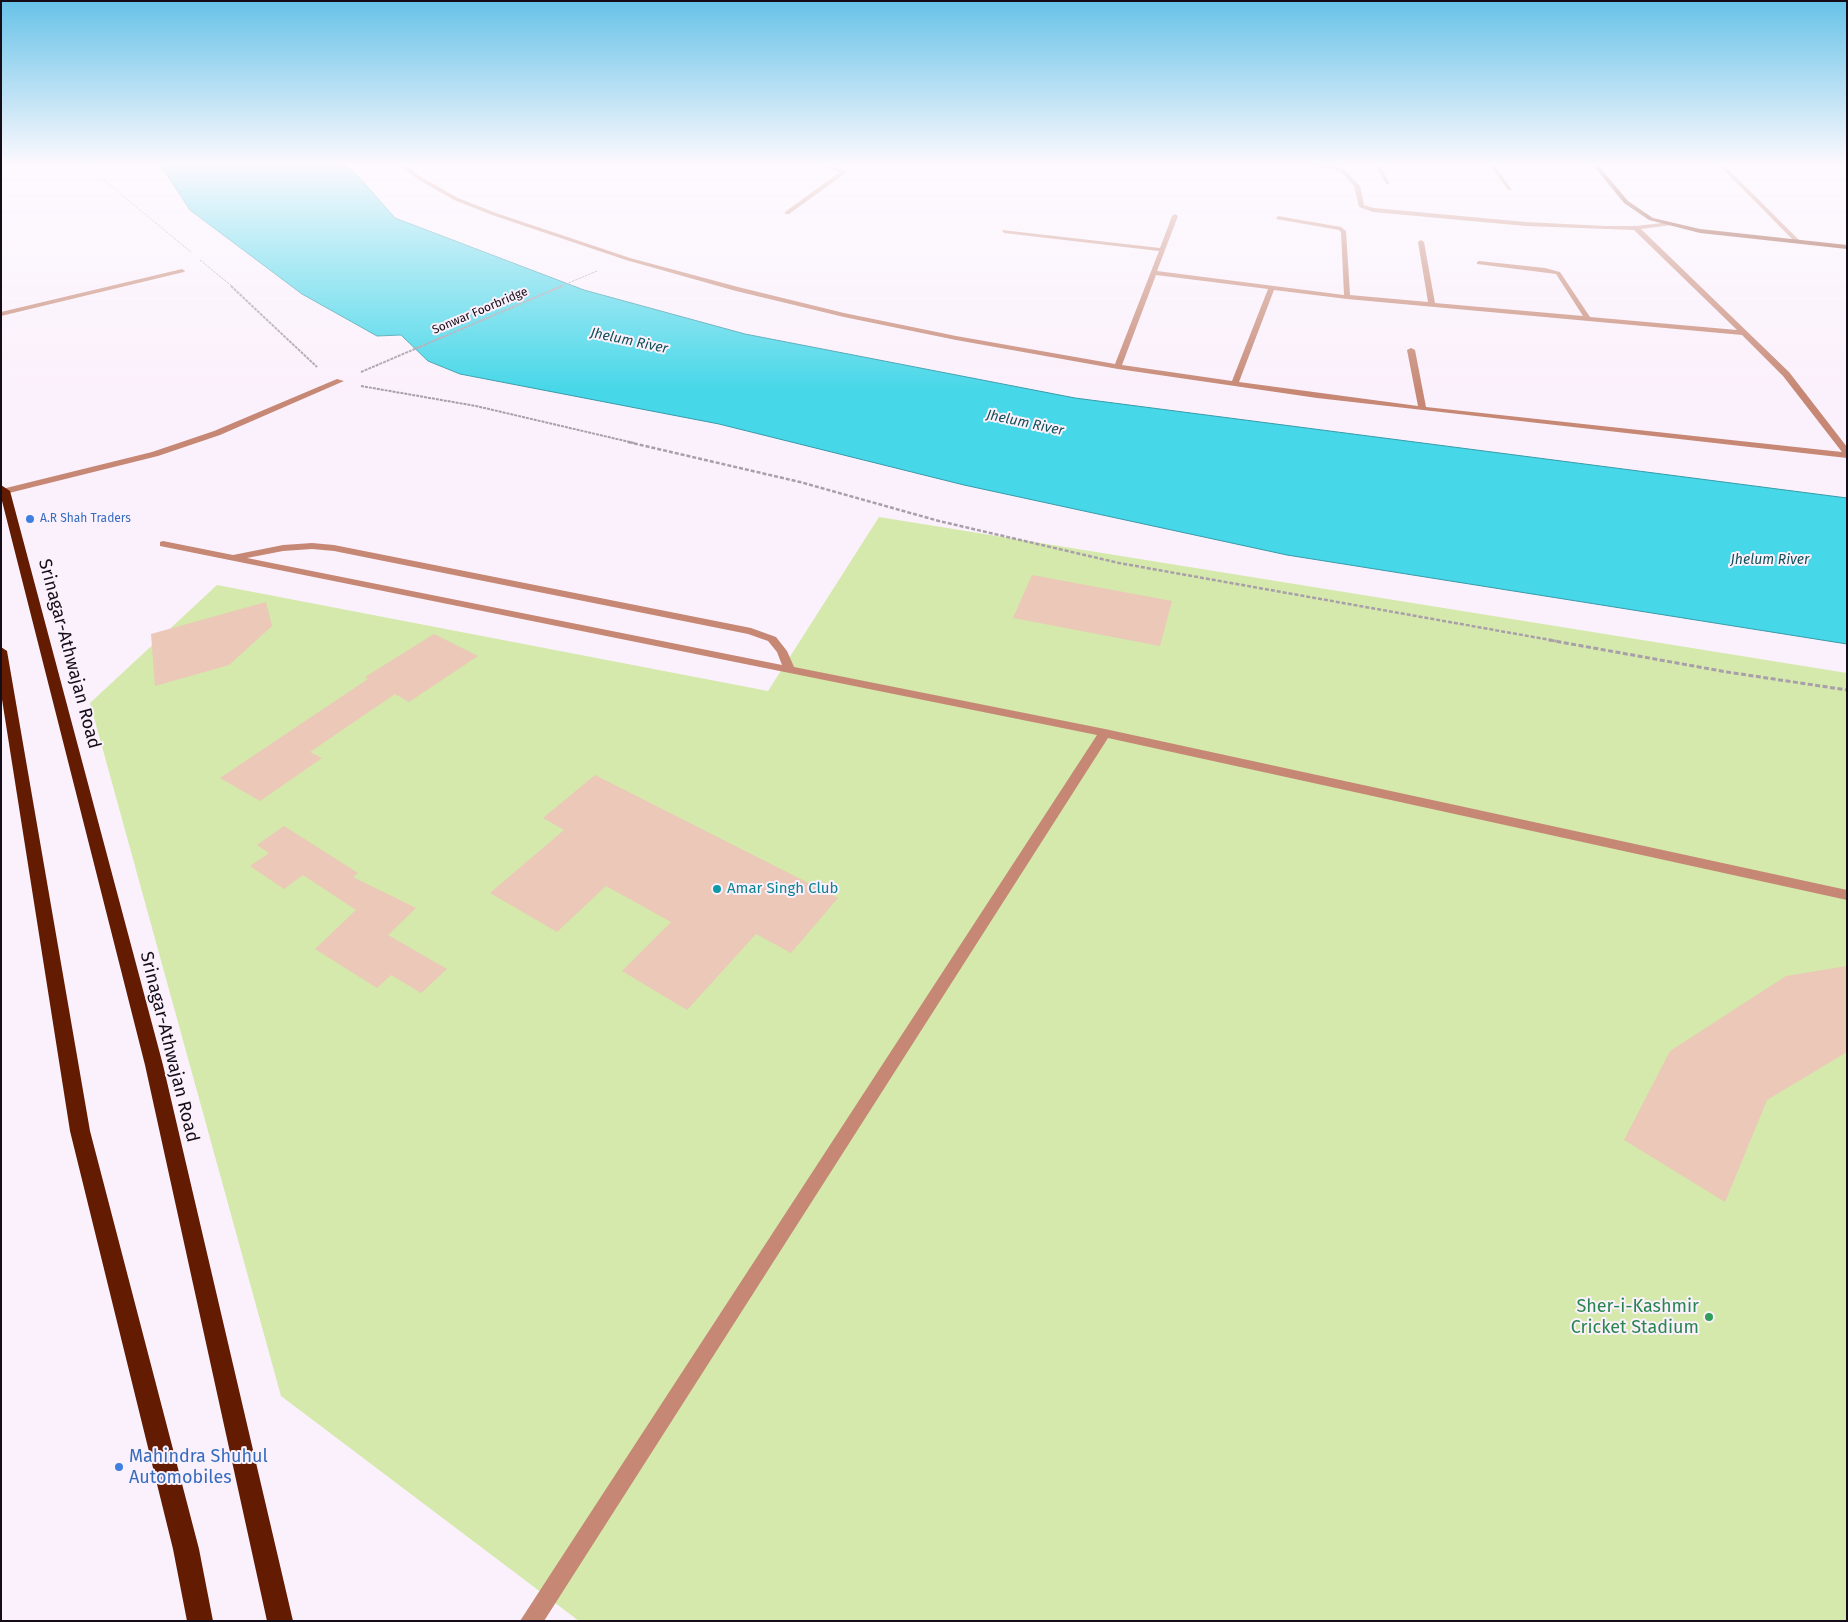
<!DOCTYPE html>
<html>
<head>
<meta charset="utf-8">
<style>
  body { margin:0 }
  #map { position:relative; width:1848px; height:1622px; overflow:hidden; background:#fbf1fc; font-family:"Fira Sans",sans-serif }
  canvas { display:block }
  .frame { position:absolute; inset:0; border:2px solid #140c16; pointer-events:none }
</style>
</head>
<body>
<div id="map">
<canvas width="1848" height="1622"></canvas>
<div class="frame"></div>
</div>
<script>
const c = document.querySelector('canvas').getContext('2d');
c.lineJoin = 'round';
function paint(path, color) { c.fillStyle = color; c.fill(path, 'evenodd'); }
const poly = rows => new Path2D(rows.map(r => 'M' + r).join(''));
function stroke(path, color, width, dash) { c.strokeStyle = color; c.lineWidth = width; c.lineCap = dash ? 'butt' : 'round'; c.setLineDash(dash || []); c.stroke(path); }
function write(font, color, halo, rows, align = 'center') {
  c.font = font + ' "Fira Sans",sans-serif'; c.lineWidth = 4; c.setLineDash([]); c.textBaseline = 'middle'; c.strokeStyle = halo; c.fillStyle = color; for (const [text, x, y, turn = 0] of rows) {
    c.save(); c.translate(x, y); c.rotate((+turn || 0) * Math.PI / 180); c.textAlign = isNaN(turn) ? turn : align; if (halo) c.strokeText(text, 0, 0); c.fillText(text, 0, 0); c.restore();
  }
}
const green = poly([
  [879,517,1847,673,1847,1621,579,1621,281,1396,90,703,217,585,768,691]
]);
const water = poly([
  [160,164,343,164,358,176,395,218,584,290,745,334,1075,398,1847,498,1847,644,1287,555,964,485,719,424,460,374,428,361,401,335,377,336,302,294,190,210,160,164]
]);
const building = poly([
  [1032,575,1172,601,1160,646,1013,618],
  [266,602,272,626,229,665,155,686,151,634],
  [434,634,478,656,409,702,395,694,310,752,322,758,260,801,220,778,368,679,365,677],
  [595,775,838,898,791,953,756,934,687,1010,622,971,671,922,606,886,557,932,490,893,564,830,543,818],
  [284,826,358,873,353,877,416,908,388,935,447,969,421,993,391,975,377,988,315,949,356,910,303,875,284,889,250,866,269,853,257,845],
  [1847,966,1847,1052,1767,1100,1725,1202,1624,1140,1670,1051,1786,976]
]);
const pathFar3 = poly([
  [92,164,94,172,191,252],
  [200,260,233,287],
  [559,287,597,271]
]);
const pathFar2 = poly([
  [231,286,317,367],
  [361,372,562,286],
  [361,386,476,406,634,443]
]);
const pathFar1 = poly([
  [628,442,800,482,939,521,1119,563,1556,641]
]);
const path = poly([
  [1549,640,1727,672,1847,690]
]);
const minor = poly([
  [397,164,403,164,423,178,458,198,496,213,630,258,738,287,844,313,956,336,1115,364,1159,251,1004,233,1002,230,1160,248,1172,216,1175,214,1178,216,1157,271,1344,295,1341,232,1339,230,1276,219,1278,216,1341,227,1346,231,1350,295,1428,302,1418,242,1421,240,1424,242,1435,303,1583,316,1556,274,1477,264,1477,262,1479,261,1545,268,1560,272,1590,317,1737,330,1634,230,1526,226,1373,212,1359,207,1354,186,1340,171,1303,164,1333,165,1344,169,1360,186,1364,205,1374,208,1526,222,1605,226,1636,226,1670,222,1672,225,1641,229,1789,372,1847,447,1847,458,1317,398,1118,369,956,340,844,317,736,291,626,260,492,215,454,200,419,180,397,164],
  [1156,275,1268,289,1232,381,1122,365,1156,275],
  [1274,290,1347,299,1742,335,1783,376,1842,452,1426,407,1415,350,1411,348,1407,350,1418,406,1239,382,1274,290],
  [817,164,824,164,847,172,789,214,785,214,785,212,840,172,817,164],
  [1375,164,1379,164,1390,184,1386,184,1375,164],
  [1489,164,1494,164,1512,190,1508,190,1489,164],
  [1718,164,1723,164,1800,241,1800,243,1796,243,1718,164],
  [182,269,185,271,184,272,1,316,1,312,182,269],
  [337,379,344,381,220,435,158,456,5,494,1,492,2,489,152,452,214,431,337,379],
  [163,541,233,555,283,545,312,543,334,545,751,628,776,637,787,651,794,667,1105,729,1847,890,1847,900,1108,738,544,1621,520,1621,1097,735,160,546,160,542,163,541],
  [312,549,334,551,748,634,768,641,777,652,782,665,247,558,283,551,312,549]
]);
const major = poly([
  [1592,164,1597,164,1628,201,1653,218,1700,229,1847,245,1847,249,1700,233,1649,220,1624,203,1592,164]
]);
const highway = poly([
  [1,485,10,491,163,1065,293,1621,267,1621,145,1065,1,497,1,485],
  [1,647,7,651,90,1131,199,1549,213,1621,187,1621,173,1549,70,1131,1,693,1,647]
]);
const markers = [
  [30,519,5,"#3f7fe0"],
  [717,889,5,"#0f9aa8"],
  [1709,1317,5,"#2e9e5b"],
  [119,1467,5,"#3f7fe0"]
];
const farStreetnames = [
  ["Sonwar Foorbridge",480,311,-23]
];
const farShopnames = [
  ["A.R Shah Traders",40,519]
];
const farWaternames = [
  ["Jhelum River",629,341,12],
  ["Jhelum River",1025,423,12],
  ["Jhelum River",1770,560]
];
const cultureNames = [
  ["Amar Singh Club",727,889]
];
const nearStreetnames = [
  ["Srinagar-Athwajan Road",69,654,75],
  ["Srinagar-Athwajan Road",169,1047,76]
];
const nearLeisurenames = [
  ["Sher-i-Kashmir",1699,1307],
  ["Cricket Stadium",1699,1328]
];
const nearShopnames = [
  ["Mahindra Shuhul",129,1457],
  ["Automobiles",129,1478]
];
paint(green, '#d5e9ac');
paint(water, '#46d7e8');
stroke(water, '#379aa9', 1);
paint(building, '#ebc8b7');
stroke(pathFar3, '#a99faa', 1, [2.5, 1]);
stroke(pathFar2, '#a99faa', 2, [3, 1]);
stroke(pathFar1, '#a99faa', 2.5, [4, 2]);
stroke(path, '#a99faa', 3, [5, 2.5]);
paint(minor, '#c68875');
paint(major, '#863116');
paint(highway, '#631b02');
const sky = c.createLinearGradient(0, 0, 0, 391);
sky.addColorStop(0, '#67c2e8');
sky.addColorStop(0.42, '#fdf9fe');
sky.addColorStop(1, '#fdf9fe00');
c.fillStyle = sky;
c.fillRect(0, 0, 1848, 391);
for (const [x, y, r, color] of markers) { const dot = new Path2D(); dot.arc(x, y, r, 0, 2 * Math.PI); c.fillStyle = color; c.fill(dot); stroke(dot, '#fbf1fc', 2); }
write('12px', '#140c16', '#fbf1fc', farStreetnames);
write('12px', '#366cbe', '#fbf1fc', farShopnames, 'left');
write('italic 14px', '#135158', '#fbf1fc', farWaternames);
write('15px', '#0d838f', '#fbf1fc', cultureNames, 'left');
write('18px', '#140c16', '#fbf1fc', nearStreetnames);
write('18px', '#27864d', '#fbf1fc', nearLeisurenames, 'right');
write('18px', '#366cbe', '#fbf1fc', nearShopnames, 'left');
</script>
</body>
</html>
